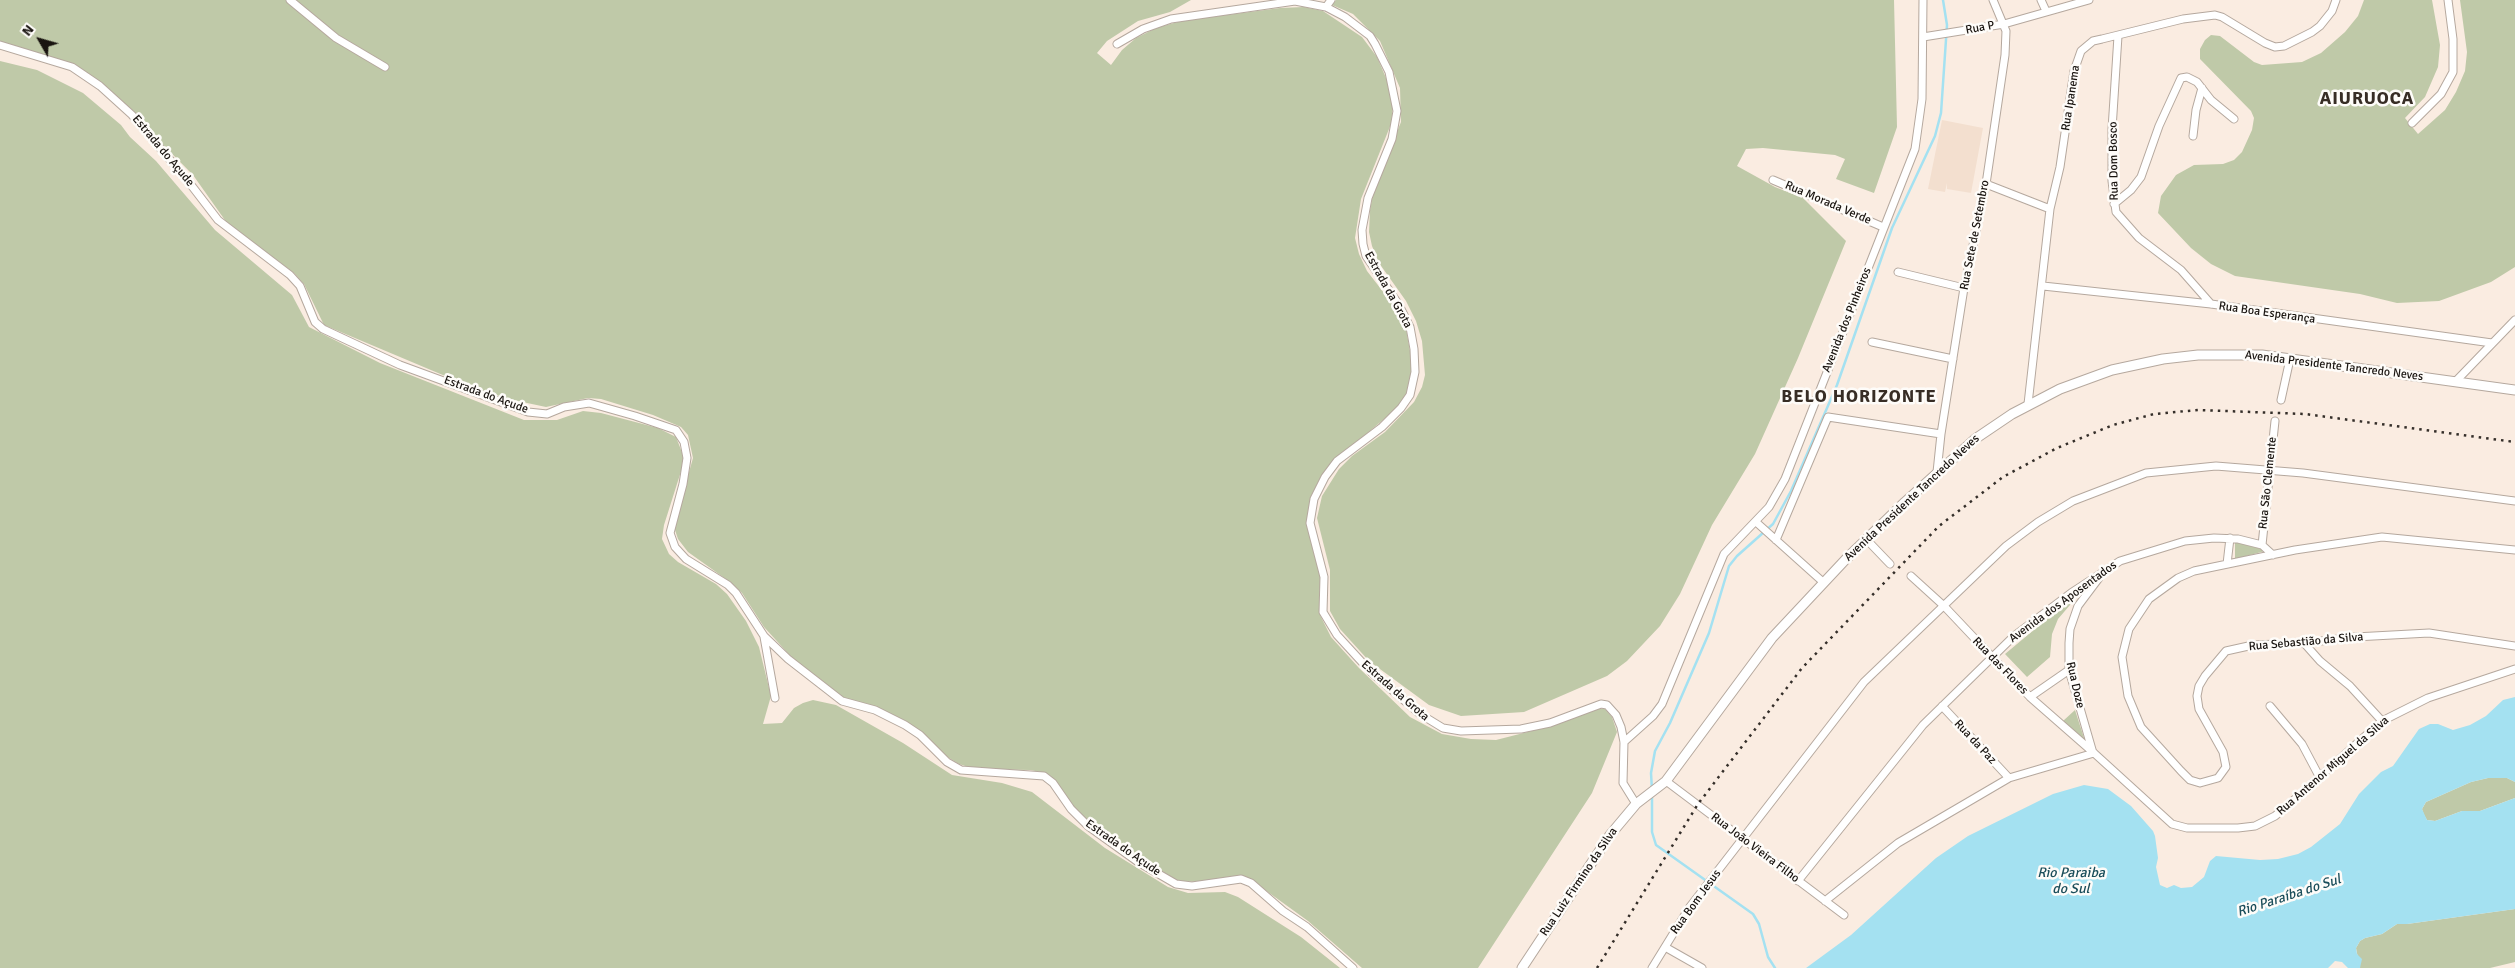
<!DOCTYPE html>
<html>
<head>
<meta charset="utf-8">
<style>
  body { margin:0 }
  #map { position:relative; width:2515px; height:968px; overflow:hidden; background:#faece1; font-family:Signika,sans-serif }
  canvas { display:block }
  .north { position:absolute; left:15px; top:15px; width:50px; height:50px; -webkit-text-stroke:4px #fefcf9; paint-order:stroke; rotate:308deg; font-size:14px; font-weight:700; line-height:20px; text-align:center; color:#191410 }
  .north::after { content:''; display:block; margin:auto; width:18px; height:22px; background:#191410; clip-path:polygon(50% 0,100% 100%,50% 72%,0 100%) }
</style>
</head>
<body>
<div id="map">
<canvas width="2515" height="968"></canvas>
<div class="north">N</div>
</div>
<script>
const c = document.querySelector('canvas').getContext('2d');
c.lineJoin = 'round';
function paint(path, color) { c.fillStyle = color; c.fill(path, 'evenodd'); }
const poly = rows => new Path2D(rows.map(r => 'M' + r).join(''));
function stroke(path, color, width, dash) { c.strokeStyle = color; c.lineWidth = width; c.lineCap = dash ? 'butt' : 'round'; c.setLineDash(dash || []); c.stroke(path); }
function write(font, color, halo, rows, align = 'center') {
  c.font = font + ' Signika,sans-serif'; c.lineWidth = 5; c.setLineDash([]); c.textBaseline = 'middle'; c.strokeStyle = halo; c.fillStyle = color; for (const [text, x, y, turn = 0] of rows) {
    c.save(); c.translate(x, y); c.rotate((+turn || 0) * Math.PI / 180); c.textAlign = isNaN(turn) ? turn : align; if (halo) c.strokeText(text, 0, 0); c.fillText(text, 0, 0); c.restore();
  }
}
const built = poly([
  [1942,120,1983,128,1971,193,1947,189,1947,183,1945,192,1928,189]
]);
const green = poly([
  [0,0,1191,0,1170,12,1138,21,1107,41,1097,53,1111,65,1122,50,1136,38,1156,28,1181,21,1280,8,1304,7,1323,11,1362,37,1377,57,1389,85,1393,106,1391,124,1361,199,1355,238,1359,254,1367,271,1398,311,1406,328,1413,368,1407,393,1397,408,1338,458,1322,477,1311,496,1307,526,1321,575,1319,599,1320,615,1331,637,1359,668,1410,717,1442,734,1471,739,1496,740,1551,726,1598,708,1605,709,1612,717,1617,732,1592,793,1478,968,1362,968,1308,921,1250,879,1235,876,1199,882,1179,881,1171,877,1084,819,1074,809,1057,784,1046,773,1030,770,975,769,959,764,946,756,906,721,868,704,845,699,795,661,764,627,742,593,730,582,688,552,678,539,675,530,675,522,693,458,688,435,681,427,653,415,601,399,588,398,546,407,513,400,476,389,324,325,304,284,294,273,227,223,193,175,107,88,80,68,0,44],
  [1336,0,1894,0,1897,127,1874,193,1836,179,1845,159,1835,155,1763,148,1746,149,1737,166,1775,187,1803,198,1846,241,1798,358,1755,454,1712,525,1680,594,1660,626,1627,661,1607,676,1524,712,1461,716,1429,705,1369,661,1340,629,1330,611,1330,570,1317,518,1322,496,1339,469,1352,456,1385,432,1414,402,1422,387,1425,375,1422,341,1416,321,1406,301,1379,263,1372,246,1369,232,1370,210,1374,189,1401,122,1400,88,1380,41,1353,14,1332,5],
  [2364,0,2432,0,2440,45,2438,67,2425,97,2405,118,2418,134,2445,110,2456,92,2465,71,2467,52,2460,0,2515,0,2515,267,2491,282,2439,301,2397,303,2360,294,2235,276,2211,264,2191,248,2158,213,2161,196,2176,175,2194,165,2223,164,2234,160,2242,152,2252,130,2254,118,2251,111,2200,59,2200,49,2205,40,2211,35,2220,36,2254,62,2262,65,2302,62,2321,53,2345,32,2358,16],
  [0,61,37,70,83,93,121,125,130,137,156,161,215,230,292,295,309,327,380,363,524,420,557,420,583,411,601,413,658,428,676,437,683,455,683,465,664,525,662,539,669,554,678,562,716,584,727,594,746,621,759,647,771,696,763,724,782,723,794,708,803,703,813,700,836,705,903,743,952,775,1002,783,1032,792,1105,848,1168,887,1188,893,1225,892,1238,897,1301,937,1340,968,0,968],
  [2235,542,2258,548,2265,551,2235,559],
  [2071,599,2072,600,2070,605,2058,619,2052,634,2050,657,2027,677,2005,654],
  [2075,710,2085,741,2063,721],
  [2488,778,2507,778,2515,782,2515,798,2480,811,2462,811,2435,821,2427,820,2424,815,2422,809,2426,802,2471,782],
  [2515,909,2515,962,2490,968,2360,968,2356,948,2360,941,2365,938,2382,934,2397,924,2407,924]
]);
const water = poly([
  [2515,697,2515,782,2507,778,2488,778,2471,782,2426,802,2422,809,2427,820,2435,821,2462,811,2480,811,2515,798,2515,909,2407,924,2397,924,2382,934,2365,938,2360,941,2356,948,2357,954,2362,959,2360,968,2348,968,2342,962,2335,961,2328,968,1806,968,1851,935,1936,858,1968,836,2053,794,2084,785,2108,789,2131,806,2153,831,2155,836,2158,858,2156,867,2160,885,2167,888,2174,885,2181,888,2192,887,2204,877,2210,861,2216,856,2260,860,2278,859,2298,854,2311,847,2340,824,2359,794,2381,772,2393,766,2419,729,2430,724,2438,724,2453,730,2470,725,2486,716,2503,700]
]);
const stream = poly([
  [1652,790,1651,773,1655,751,1670,723,1709,633,1729,566,1737,556,1773,524,1791,491,1837,385,1892,228,1935,136,1941,113,1947,25,1943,0],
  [1652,796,1652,832,1656,845,1753,914,1759,924,1768,957,1775,968]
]);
const minor = poly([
  [290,0,336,38,385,67],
  [2041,0,2046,11],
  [1326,7,1331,0],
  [2118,36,2112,129,2112,181,2116,212,2139,238,2181,270,2211,304],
  [1923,37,2004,24,2089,0],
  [1117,44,1143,29,1171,19,1295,1,1326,7,1345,17,1370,36,1375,44,1389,72,1397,111,1392,139,1368,198,1362,230,1363,244,1366,256,1399,305,1410,327,1414,349,1415,372,1410,395,1401,408,1382,427,1337,461,1325,477,1314,499,1310,523,1324,577,1323,612,1337,635,1370,671,1420,714,1443,728,1461,731,1521,729,1550,723,1601,704,1607,705,1616,715,1621,727,1624,742,1623,783,1636,804],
  [0,45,72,67,100,86,132,115,188,181,218,220,290,275,300,286,315,322,323,329,400,365,528,412,547,414,564,407,589,403,635,416,676,430,684,442,687,458,683,484,670,533,675,547,686,559,728,585,736,593,764,636,788,659,842,701,875,710,905,725,920,735,947,762,961,770,1044,776,1053,783,1071,809,1088,826,1138,862,1176,884,1192,886,1241,879,1251,883,1283,911,1307,927,1353,968],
  [2412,123,2441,94,2453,72,2453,39,2448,0],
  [2193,136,2196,110,2202,88],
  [1773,180,1883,227],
  [1986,184,2050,209],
  [2114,204,2131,190,2141,177,2159,126,2181,78,2187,77,2197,82,2211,100,2234,119],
  [1898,272,1964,288],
  [2043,286,2211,304,2492,343],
  [1872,342,1953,359],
  [2456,381,2515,320],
  [2281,400,2290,359],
  [2028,404,2050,209,2060,167,2074,71,2081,51,2093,41,2102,39,2183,19,2215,15,2222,17,2265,43,2275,47,2284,46,2312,32,2320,26,2332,11,2336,0],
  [1937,472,1941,434,1964,288,1986,184,2005,55,2006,31,1993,0],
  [1756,522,1823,582],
  [1866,539,1890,564],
  [1776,540,1828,417,1941,434],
  [2262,545,2275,421],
  [2515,550,2382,537,2295,550,2194,571,2178,578,2149,599,2129,629,2122,657,2128,696,2141,727,2181,771,2190,780,2200,783,2218,778,2226,767,2223,752,2199,709,2197,696,2199,686,2205,676,2226,651,2253,645,2304,643,2355,637,2429,633,2515,646],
  [2227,564,2230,538],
  [1911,576,1944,606,2030,697,2094,753],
  [764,637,775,698],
  [2304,643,2320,661,2350,686,2382,721],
  [2030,697,2069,670],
  [1942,706,2009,778],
  [2270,706,2302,744,2319,776],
  [1624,742,1653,716,1662,704,1724,554,1769,507,1785,479,1915,149,1922,99,1923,0],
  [2093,753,2069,670,2069,643,2070,629,2078,606,2099,578],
  [1666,781,1844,915],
  [1798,881,1923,725,2014,636,2071,593,2120,561,2185,541,2214,538,2238,539,2262,545,2273,555],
  [1825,901,1898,843,2009,778,2094,753,2172,824,2187,828,2238,828,2255,826,2275,816,2287,806,2382,721,2428,698,2515,669],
  [1665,947,1702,968],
  [1652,968,1689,908,1864,682,2006,546,2038,522,2073,501,2146,473,2216,466,2303,473,2515,501]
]);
const tertiary = poly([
  [1522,968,1610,835,1636,804,1666,781,1772,638,1846,559,1905,502,1975,439,2012,414,2060,389,2112,370,2163,359,2198,355,2262,355,2515,390]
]);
const rail = poly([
  [1597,968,1698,804,1802,668,1939,526,2003,477,2057,448,2113,425,2154,414,2198,410,2305,414,2515,442]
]);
const streetNames = [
  ["Rua P",1980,28,-11],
  ["Rua Ipanema",2071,98,-81],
  ["Estrada do Açude",163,151,50],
  ["Rua Dom Bosco",2114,161,-91],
  ["Rua Morada Verde",1828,203,23],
  ["Rua Sete de Setembro",1975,235,-79],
  ["Estrada da Grota",1388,290,61],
  ["Rua Boa Esperança",2267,313,8],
  ["Avenida dos Pinheiros",1847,320,-68],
  ["Avenida Presidente Tancredo Neves",2334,366,7],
  ["Estrada do Açude",486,395,20],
  ["Rua São Clemente",2268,483,-84],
  ["Avenida Presidente Tancredo Neves",1912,498,-43],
  ["Avenida dos Aposentados",2063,602,-36],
  ["Rua Sebastião da Silva",2306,642,-5],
  ["Rua das Flores",2000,666,46],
  ["Rua Doze",2075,685,77],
  ["Estrada da Grota",1395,691,41],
  ["Rua da Paz",1975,742,47],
  ["Rua Antenor Miguel da Silva",2333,766,-41],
  ["Estrada do Açude",1123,848,35],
  ["Rua João Vieira Filho",1755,848,37],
  ["Rua Luiz Firmino da Silva",1579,882,-56],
  ["Rua Bom Jesus",1696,902,-54]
];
const waterNames = [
  ["Rio Paraiba",2071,873],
  ["do Sul",2071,889],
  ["Rio Paraíba do Sul",2289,896,-18]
];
const districtNames = [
  ["AIURUOCA",2367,99],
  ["BELO HORIZONTE",1859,397]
];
paint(built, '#f3dfcf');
paint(green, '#bfc9a8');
paint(water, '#a4e1f1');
stroke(stream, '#a4e1f1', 2.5);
stroke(minor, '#b5a89e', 9);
stroke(tertiary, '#b5a89e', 11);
stroke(minor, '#fff', 7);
stroke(tertiary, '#fff', 9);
stroke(rail, '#342e29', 2.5, [2.5, 5]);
write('12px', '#191410', '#fefcf9', streetNames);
write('italic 14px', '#1b4e5b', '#fefcf9', waterNames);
c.letterSpacing = '1px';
write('bold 18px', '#372d25', '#fefcf9', districtNames);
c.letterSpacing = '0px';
</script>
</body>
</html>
